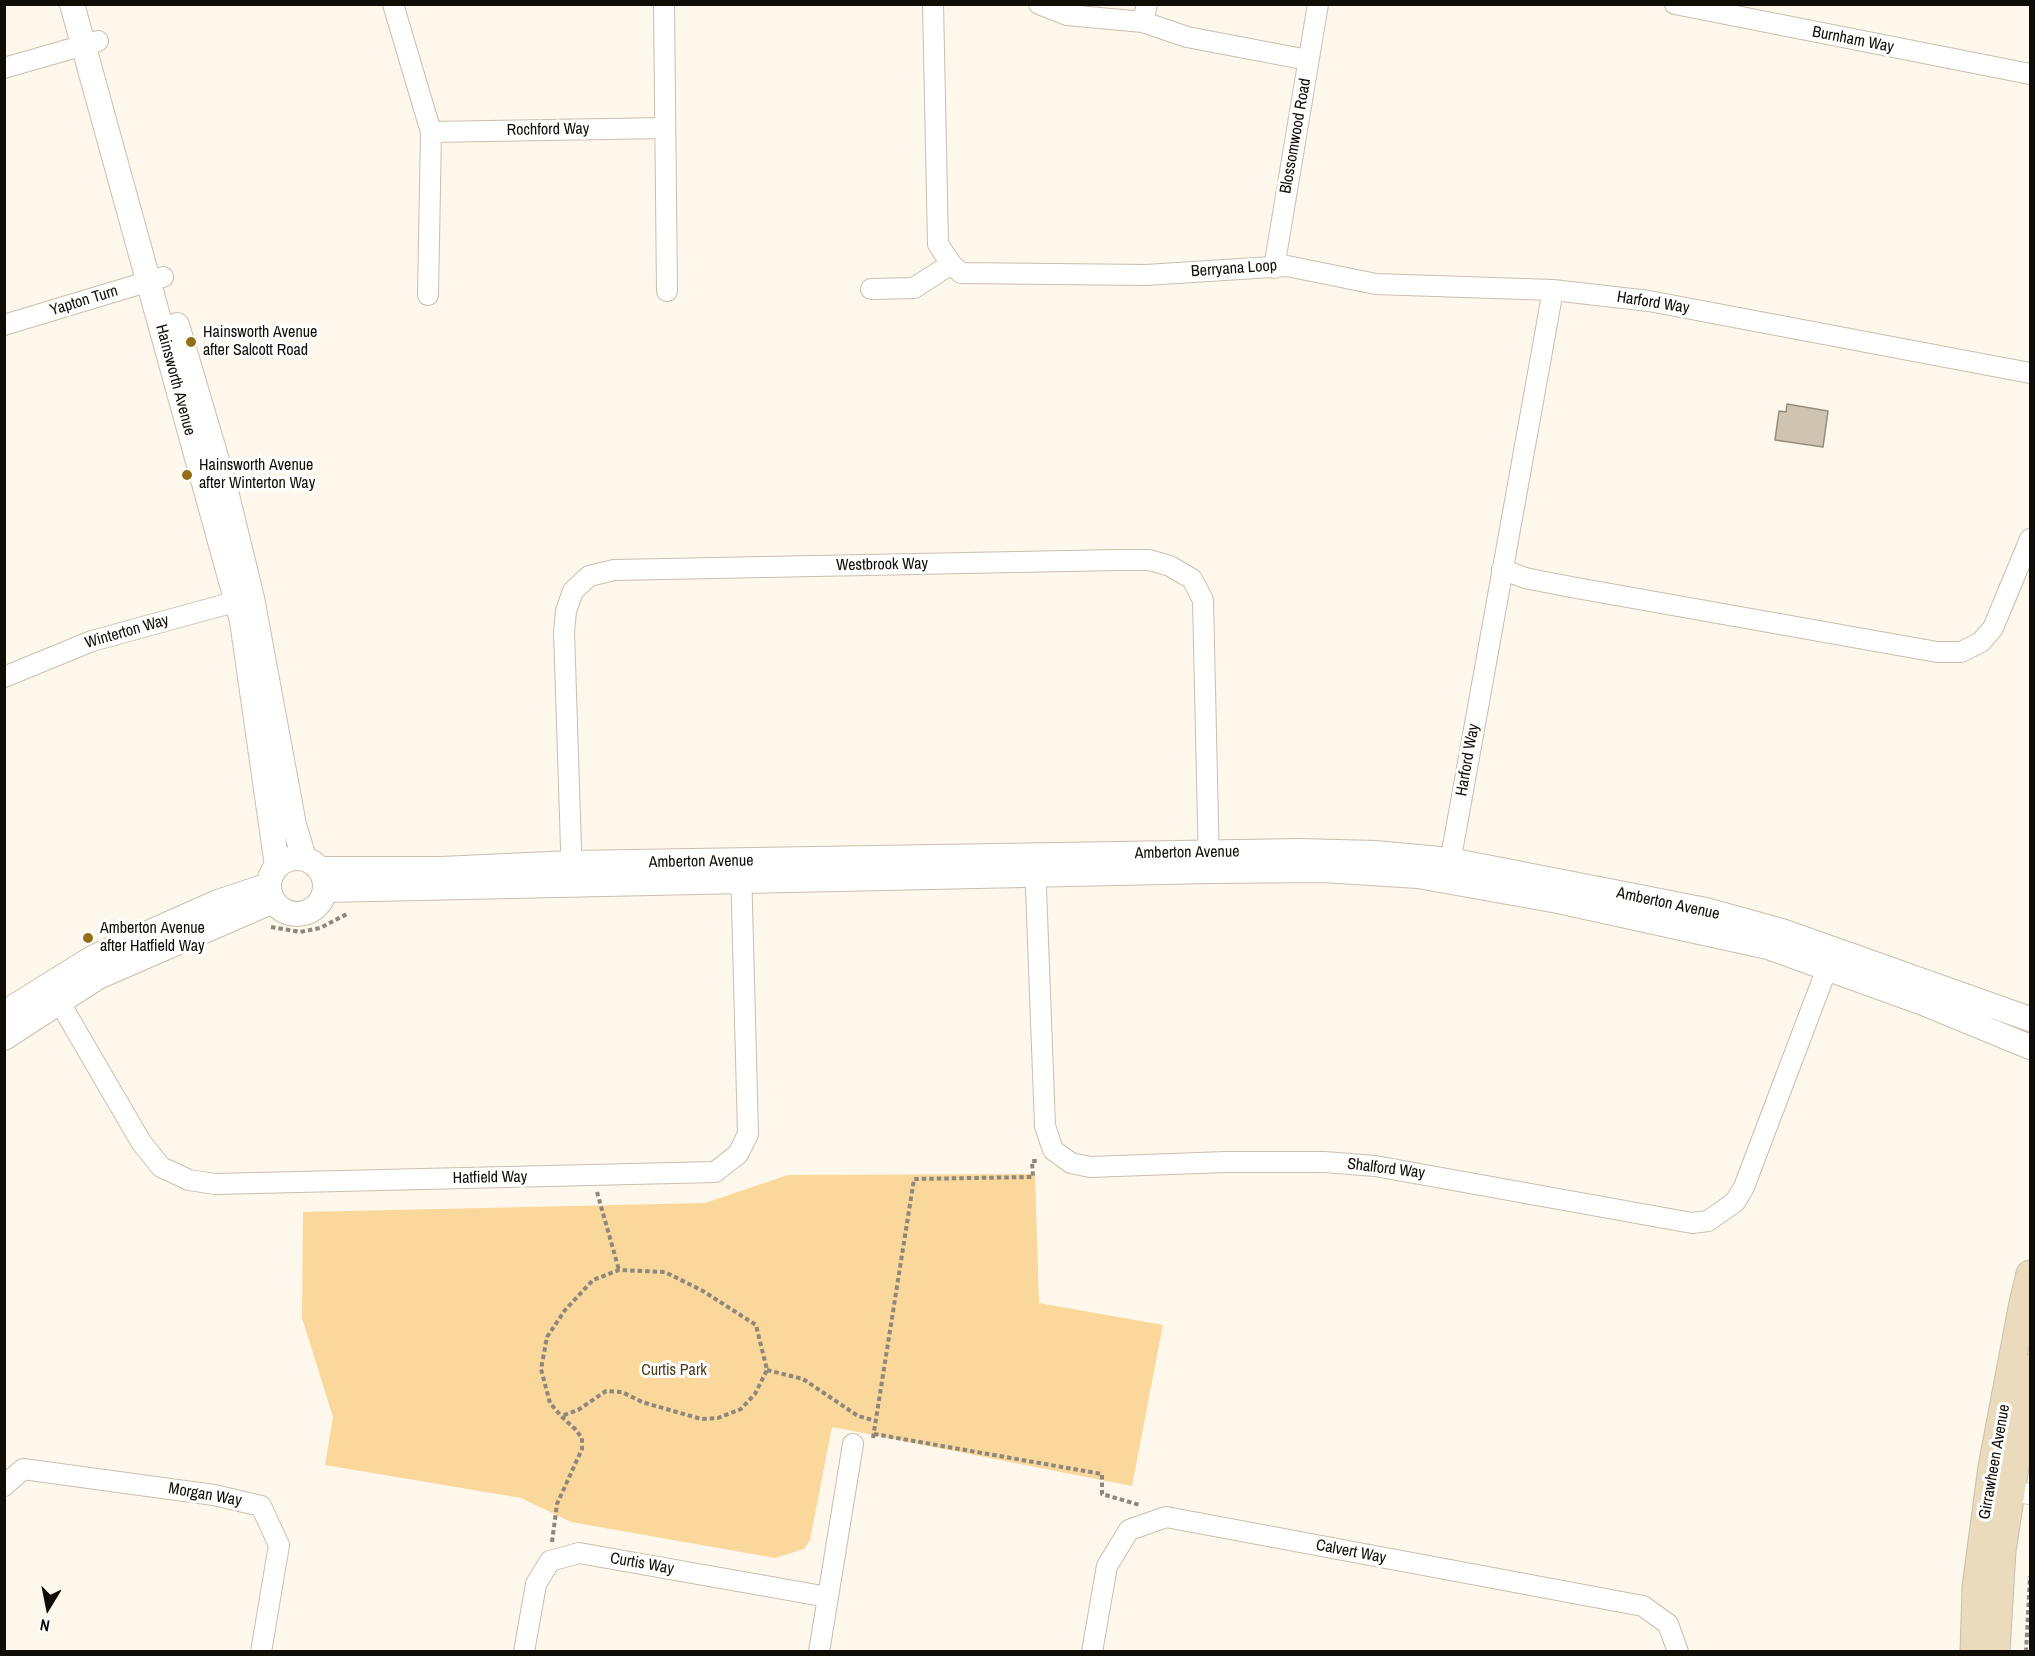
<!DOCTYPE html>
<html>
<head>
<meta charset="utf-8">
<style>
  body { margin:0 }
  #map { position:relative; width:2035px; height:1656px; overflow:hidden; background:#fef7eb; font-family:"Archivo Narrow",sans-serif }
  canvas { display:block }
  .frame { position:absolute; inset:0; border:6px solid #100c06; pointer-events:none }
  .north { position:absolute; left:18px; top:1578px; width:60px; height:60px; -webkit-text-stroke:4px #fff; paint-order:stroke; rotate:190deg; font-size:16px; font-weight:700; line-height:24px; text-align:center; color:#100c06 }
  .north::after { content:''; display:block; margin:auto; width:21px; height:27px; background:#100c06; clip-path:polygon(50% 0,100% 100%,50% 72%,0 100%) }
</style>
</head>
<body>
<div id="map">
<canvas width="2035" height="1656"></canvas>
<div class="frame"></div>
<div class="north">N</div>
</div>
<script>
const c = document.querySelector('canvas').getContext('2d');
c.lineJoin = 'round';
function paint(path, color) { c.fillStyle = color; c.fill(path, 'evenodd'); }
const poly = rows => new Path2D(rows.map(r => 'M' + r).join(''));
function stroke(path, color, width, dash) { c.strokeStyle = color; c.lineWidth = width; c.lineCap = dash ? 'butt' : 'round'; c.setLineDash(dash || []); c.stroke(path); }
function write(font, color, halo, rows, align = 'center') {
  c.font = font + ' "Archivo Narrow",sans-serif'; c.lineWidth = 6; c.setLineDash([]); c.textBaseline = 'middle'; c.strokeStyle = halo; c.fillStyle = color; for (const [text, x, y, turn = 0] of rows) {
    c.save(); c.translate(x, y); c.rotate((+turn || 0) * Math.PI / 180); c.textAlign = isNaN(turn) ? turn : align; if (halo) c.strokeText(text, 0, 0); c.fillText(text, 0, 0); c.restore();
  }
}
const green = poly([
  [1035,1174,1039,1303,1163,1325,1132,1486,832,1427,810,1540,804,1549,775,1558,571,1522,521,1498,325,1465,333,1417,302,1318,303,1212,705,1203,788,1175]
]);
const building = poly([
  [1787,404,1828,411,1823,447,1775,440,1779,411,1786,412,1787,404]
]);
const path = poly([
  [271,927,300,932,320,928,349,913],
  [597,1192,619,1270],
  [767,1370,803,1379,858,1416,876,1421],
  [874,1434,1102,1474,1102,1494,1140,1505],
  [873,1438,914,1179,1033,1177,1032,1161,1038,1161],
  [552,1542,557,1504,582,1449,582,1438,575,1429,561,1416,550,1403,541,1369,547,1337,565,1310,593,1280,619,1270,665,1272,703,1291,756,1325,767,1370,755,1394,741,1409,718,1418,701,1419,642,1402,622,1392,606,1391,578,1410,561,1416],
  [2026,1652,2030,1576]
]);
const minor = poly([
  [393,4,431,132,428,295],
  [664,4,667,291],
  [933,4,938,244,951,264,961,273,1146,275,1287,266,1376,284,1553,290],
  [1039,4,1067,15,1143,22,1187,37,1308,60],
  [1675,4,2030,74],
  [1143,22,1147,4],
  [4,68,98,41],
  [431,132,665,128],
  [1274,268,1318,4],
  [871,289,914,288,951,264],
  [4,325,163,277],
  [1502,569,1525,578,1571,587,1937,652,1961,652,1981,642,1993,628,2030,539],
  [4,677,92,641,249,598],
  [1035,862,1045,1126,1053,1150,1071,1163,1090,1167,1226,1162,1324,1162,1375,1166,1692,1223,1708,1221,1735,1202,1744,1187,1832,955],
  [1448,874,1553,290,1649,301,2030,373],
  [572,878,564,632,566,611,573,591,589,576,614,570,1117,560,1149,560,1170,566,1192,579,1203,600,1209,867],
  [53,991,141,1142,161,1167,189,1180,215,1184,715,1172,738,1154,748,1134,741,867],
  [4,1486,23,1469,214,1495,261,1506,279,1545,261,1652],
  [1998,1489,2030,1494],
  [524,1652,536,1584,550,1561,579,1553,828,1597],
  [819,1652,853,1444],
  [1092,1652,1107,1566,1129,1530,1166,1517,1643,1606,1668,1624,1678,1652]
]);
const tertiary = poly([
  [72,4,242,621,277,866],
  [177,325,226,491,252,598,294,825,304,858],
  '269 886a28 28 0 1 1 56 0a28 28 0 1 1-56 0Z',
  [320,869,441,869,572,863,1299,851,1375,853,1450,860,1706,910,1782,931,2030,1019],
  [326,890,1209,871,1323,870,1418,876,1558,901,1768,947,1923,1003,2030,1047],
  [4,1013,94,957,218,902,269,885],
  [4,1038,98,977,273,901]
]);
const secondary = poly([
  [1974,1652,1976,1587,1992,1467,2023,1303,2030,1274],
  [1996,1652,2002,1551,2030,1368]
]);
const markers = [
  [191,342,6,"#946d16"],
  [187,475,6,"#946d16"],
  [88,938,6,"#946d16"]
];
const streetNames = [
  ["Burnham Way",1853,40,11],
  ["Rochford Way",548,130,-1],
  ["Blossomwood Road",1296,136,-80],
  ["Berryana Loop",1234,269,-4],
  ["Yapton Turn",84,301,-17],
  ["Harford Way",1653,303,9],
  ["Hainsworth Avenue",175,380,75],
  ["Westbrook Way",882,565,-1],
  ["Winterton Way",127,632,-16],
  ["Harford Way",1468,760,-80],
  ["Amberton Avenue",1187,853,-1],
  ["Amberton Avenue",701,862,-1],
  ["Amberton Avenue",1668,904,12],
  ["Shalford Way",1386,1169,7],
  ["Hatfield Way",490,1178,-1],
  ["Girrawheen Avenue",1995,1462,-80],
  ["Morgan Way",205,1495,10],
  ["Calvert Way",1351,1552,11],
  ["Curtis Way",642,1564,10]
];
const poiNames = [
  ["Hainsworth Avenue",203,333],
  ["after Salcott Road",203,351],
  ["Hainsworth Avenue",199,466],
  ["after Winterton Way",199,484],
  ["Amberton Avenue",100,929],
  ["after Hatfield Way",100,947]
];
const parkNames = [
  ["Curtis Park",674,1371]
];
paint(green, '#fad89b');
paint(building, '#cfc4b1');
stroke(building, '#978c7a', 1.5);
stroke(minor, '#cabfac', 22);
stroke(tertiary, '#cabfac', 26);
stroke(secondary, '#cabfac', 29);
stroke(path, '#8d877e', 4, [4.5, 3]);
stroke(minor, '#fff', 20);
stroke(tertiary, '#fff', 24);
stroke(secondary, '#e9dbbc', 27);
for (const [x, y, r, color] of markers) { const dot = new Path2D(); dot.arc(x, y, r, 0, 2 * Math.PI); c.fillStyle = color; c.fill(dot); stroke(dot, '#fff', 2); }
write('16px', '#100c06', '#fff', streetNames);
write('16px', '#100c06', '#fff', poiNames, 'left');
write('16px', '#4e3c18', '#fff', parkNames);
</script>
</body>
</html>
